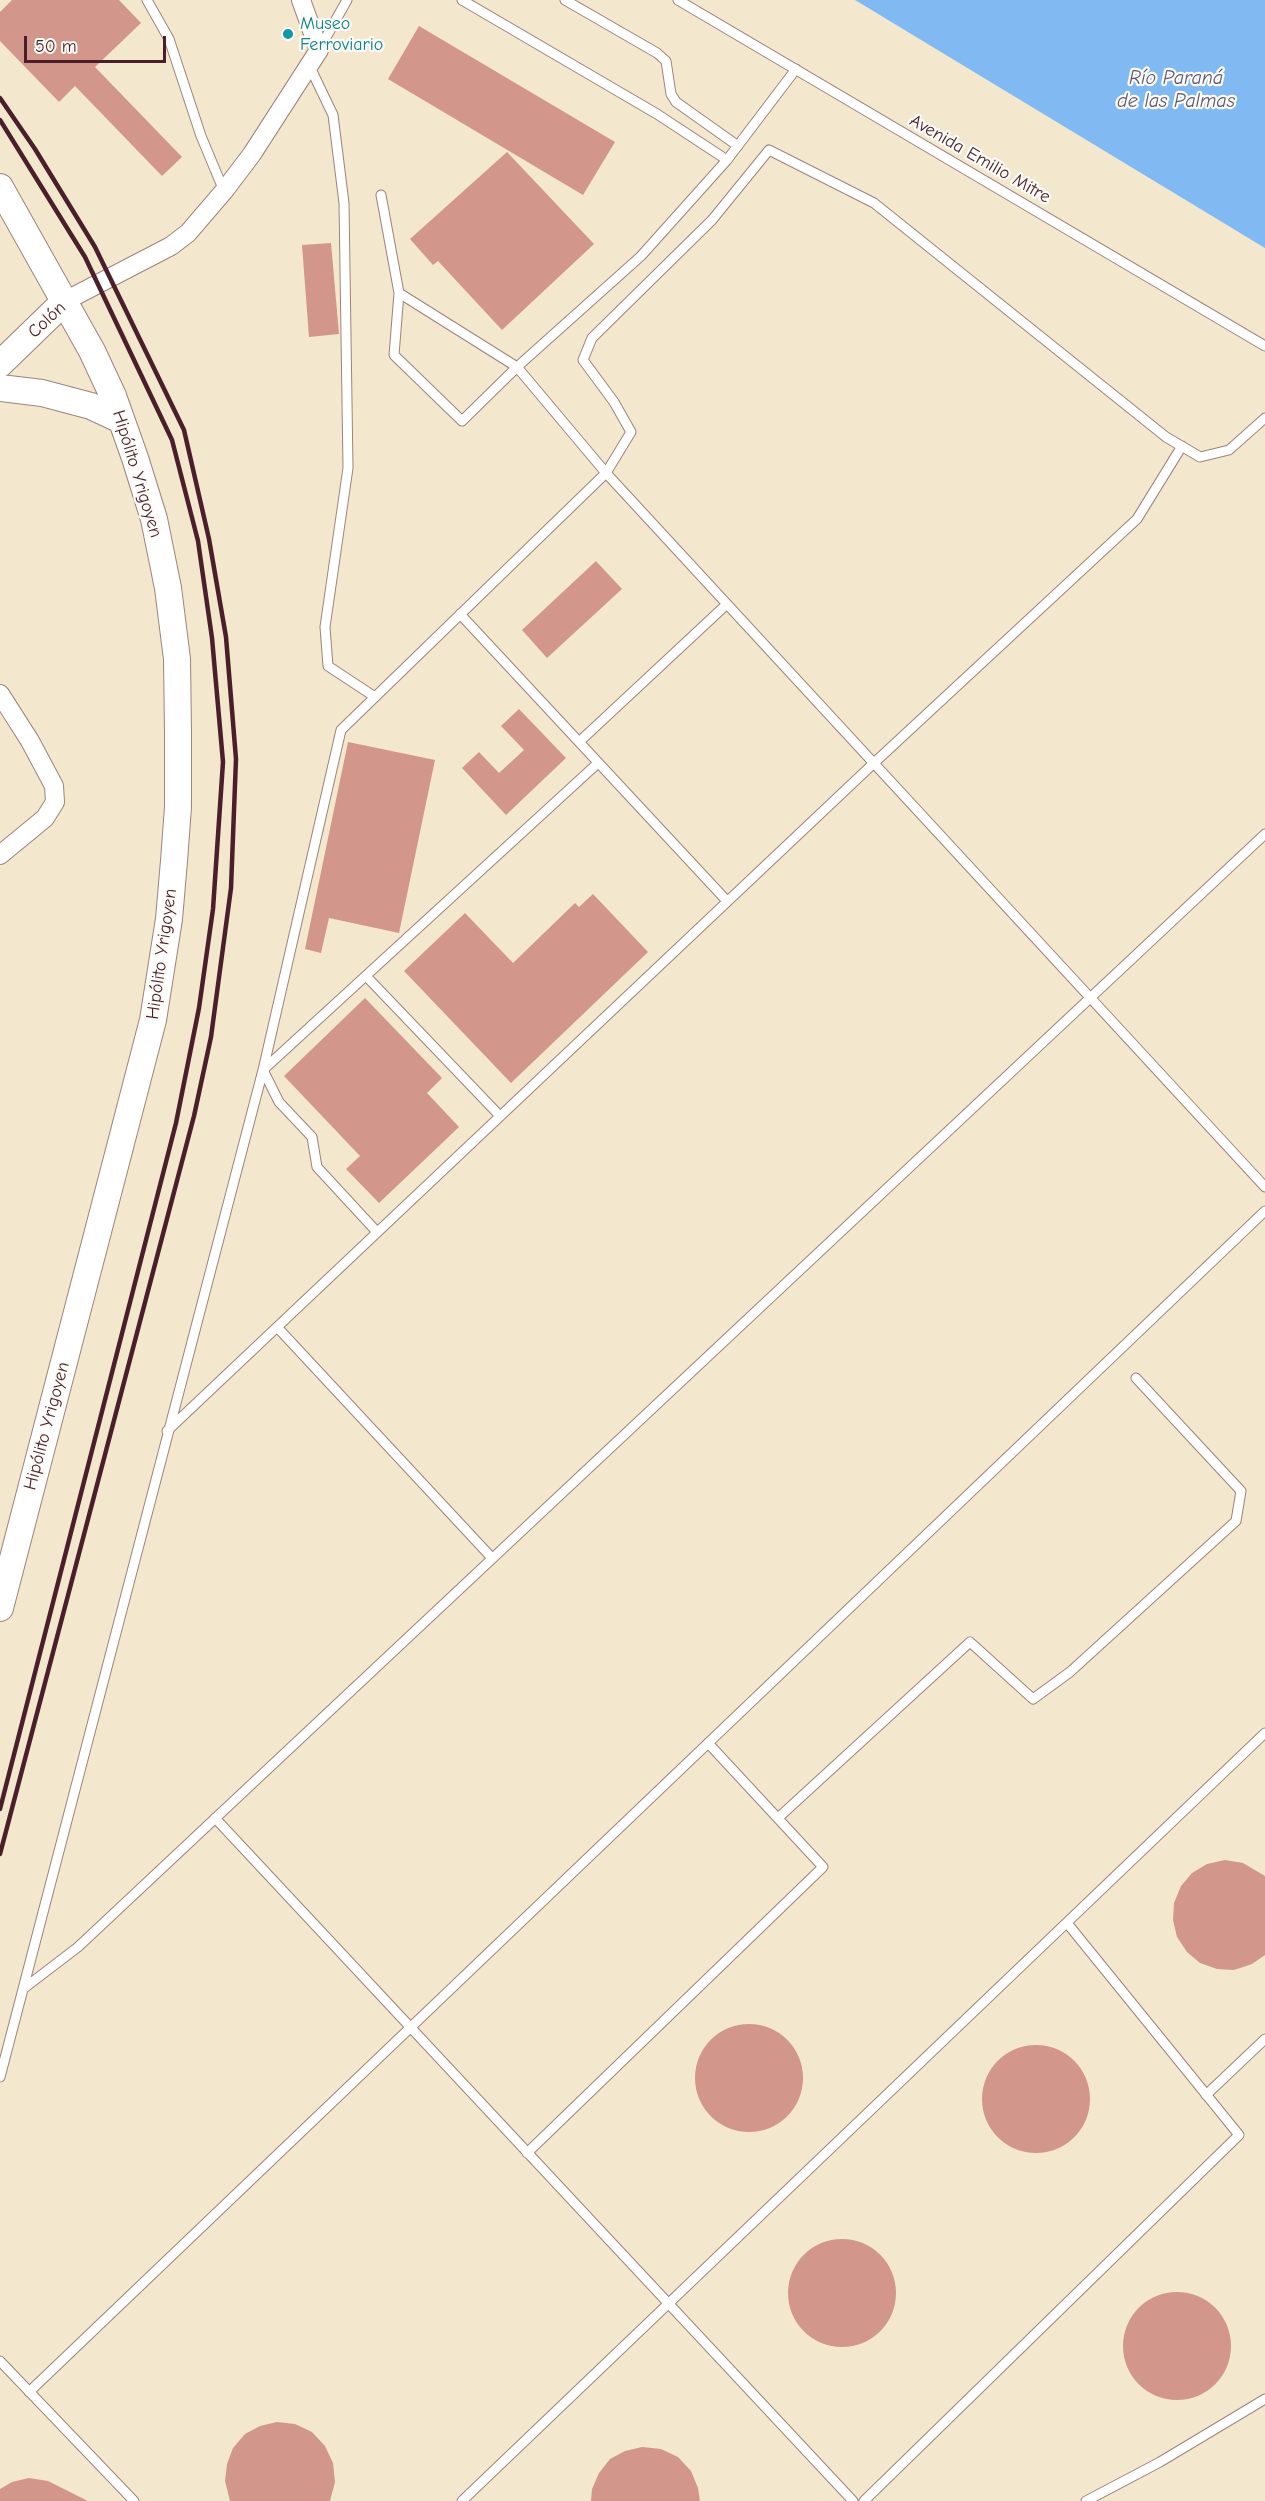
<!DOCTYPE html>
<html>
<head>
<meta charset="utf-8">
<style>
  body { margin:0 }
  #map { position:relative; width:1265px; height:2501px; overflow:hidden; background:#f3e7ce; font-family:"Comic Neue",sans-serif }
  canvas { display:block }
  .scale { position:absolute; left:24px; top:36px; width:142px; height:27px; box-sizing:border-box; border:3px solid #4a1f2b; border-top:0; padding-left:8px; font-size:18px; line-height:21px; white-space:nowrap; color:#4a1f2b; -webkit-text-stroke:4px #fdfcf7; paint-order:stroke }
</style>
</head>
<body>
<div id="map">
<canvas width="1265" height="2501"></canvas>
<div class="scale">50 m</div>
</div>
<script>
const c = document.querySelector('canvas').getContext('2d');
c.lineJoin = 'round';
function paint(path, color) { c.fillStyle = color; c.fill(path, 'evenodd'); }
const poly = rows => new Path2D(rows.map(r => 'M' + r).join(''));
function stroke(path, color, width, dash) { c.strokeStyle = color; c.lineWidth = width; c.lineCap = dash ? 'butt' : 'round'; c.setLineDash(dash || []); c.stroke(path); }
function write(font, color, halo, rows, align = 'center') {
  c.font = font + ' "Comic Neue",sans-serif'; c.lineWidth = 4.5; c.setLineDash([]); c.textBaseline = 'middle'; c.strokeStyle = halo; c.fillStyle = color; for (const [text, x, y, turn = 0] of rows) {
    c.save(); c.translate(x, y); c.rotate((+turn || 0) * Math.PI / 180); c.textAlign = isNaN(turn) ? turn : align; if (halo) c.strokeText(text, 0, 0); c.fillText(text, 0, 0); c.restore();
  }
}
const water = poly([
  [855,0,1265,0,1265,248]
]);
const building = poly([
  [12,0,119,0,141,23,95,67,182,157,162,176,75,86,59,102,0,41,0,12],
  [419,26,615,142,583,195,388,79],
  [507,152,594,244,502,330,438,261,433,265,410,239],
  [331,243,339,334,309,337,302,245],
  [596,561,622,589,547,658,522,630],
  [519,709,566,758,506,815,462,768,479,752,499,773,524,750,501,726],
  [348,742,435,760,399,933,329,918,321,953,305,949],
  [593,894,648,952,511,1083,404,971,465,913,513,963,575,903,579,907],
  [365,998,442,1078,427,1093,459,1127,379,1203,346,1169,360,1156,284,1076],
  [1225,1860,1243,1863,1265,1876,1265,1955,1252,1964,1234,1970,1217,1969,1200,1963,1187,1952,1177,1937,1173,1920,1174,1903,1181,1886,1192,1873,1207,1864],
  '695 2078a54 54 0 1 1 108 0a54 54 0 1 1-108 0Z',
  '982 2099a54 54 0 1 1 108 0a54 54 0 1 1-108 0Z',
  '788 2293a54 54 0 1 1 108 0a54 54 0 1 1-108 0Z',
  '1123 2346a54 54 0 1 1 108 0a54 54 0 1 1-108 0Z',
  [277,2422,295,2424,312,2432,325,2446,333,2463,335,2482,330,2501,230,2501,225,2481,227,2464,233,2448,245,2434,260,2426],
  [642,2447,661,2449,678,2457,691,2471,698,2488,700,2501,591,2501,592,2489,599,2473,610,2459,625,2451],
  [29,2478,48,2481,88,2501,0,2501,0,2489,12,2482]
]);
const lane = poly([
  [147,0,169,39,201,136,224,191],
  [462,0,657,114,727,160],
  [565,0,657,53,666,61,671,94,676,102,738,146],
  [678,0,1265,346],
  [320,48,347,0],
  [309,65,333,115,344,203,348,468,325,627,328,666,375,697],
  [796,69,727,160,641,256,517,367,606,473,1265,1187],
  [381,195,399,293,394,355,462,421,517,367,399,293],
  [460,614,727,901],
  [579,742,727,604],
  [366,976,500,1116],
  [377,1232,317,1167,312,1137,279,1102,263,1070,598,763],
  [277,1327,492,1558],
  [167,1431,874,763,1137,519,1182,446],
  [215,1818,853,2501],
  [778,1818,970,1642,1033,1699,1070,1672,1236,1521,1241,1491,1136,1378],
  [23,1989,78,1947,1265,834],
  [0,2077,263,1070,341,730,606,473,631,432,614,402,583,360,592,338,712,220,769,150,874,203,1166,437,1200,457,1229,450,1265,418],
  [1206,2095,1265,2039],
  [527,2153,823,1867,708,1743],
  [0,2361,134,2501],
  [29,2392,1265,1211],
  [462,2501,1265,1733],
  [864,2501,1239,2135,1067,1923],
  [1086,2501,1160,2462,1265,2399]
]);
const street = poly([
  [65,301,171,246,188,233,224,191,252,154,319,50,301,0],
  [0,694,30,741,54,786,55,802,45,818,0,855]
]);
const secondary = poly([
  [0,187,92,351,113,396,135,458,154,519,168,588,177,659,178,732,178,807,174,861,169,919,153,1020,0,1608],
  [0,364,65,301],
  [0,388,42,393,91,406,121,420]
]);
const rail = poly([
  [0,98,35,149,95,247,184,430,209,539,226,637,236,759,231,888,211,1037,194,1116,0,1854],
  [0,120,85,257,172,440,198,541,212,638,223,762,213,909,199,1008,176,1123,0,1809]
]);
const markers = [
  [288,34,6,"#0f9aa8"]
];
const cultureNames = [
  ["Museo",300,24],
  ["Ferroviario",300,45]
];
const streetNames = [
  ["Avenida Emilio Mitre",980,159,30],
  ["Colón",47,320,-43],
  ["Hipólito Yrigoyen",137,474,73],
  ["Hipólito Yrigoyen",162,954,-82],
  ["Hipólito Yrigoyen",47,1426,-75]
];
const waterNames = [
  ["Río Paraná",1176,78],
  ["de las Palmas",1176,101]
];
paint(water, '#81baf2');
paint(building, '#d3968b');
stroke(lane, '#9e837c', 11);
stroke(street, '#9e837c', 20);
stroke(secondary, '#9e837c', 28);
stroke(lane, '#fff', 9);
stroke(street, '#fff', 18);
stroke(secondary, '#fff', 26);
stroke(rail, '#4a1f2b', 4.5);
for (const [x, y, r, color] of markers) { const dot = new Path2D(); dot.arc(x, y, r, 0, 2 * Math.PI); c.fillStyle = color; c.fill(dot); stroke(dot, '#fdfcf7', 2); }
write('18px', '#0d838f', '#fdfcf7', cultureNames, 'left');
write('18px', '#4a1f2b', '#fdfcf7', streetNames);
write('italic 20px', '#5d5571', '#fdfcf7', waterNames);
</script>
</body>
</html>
